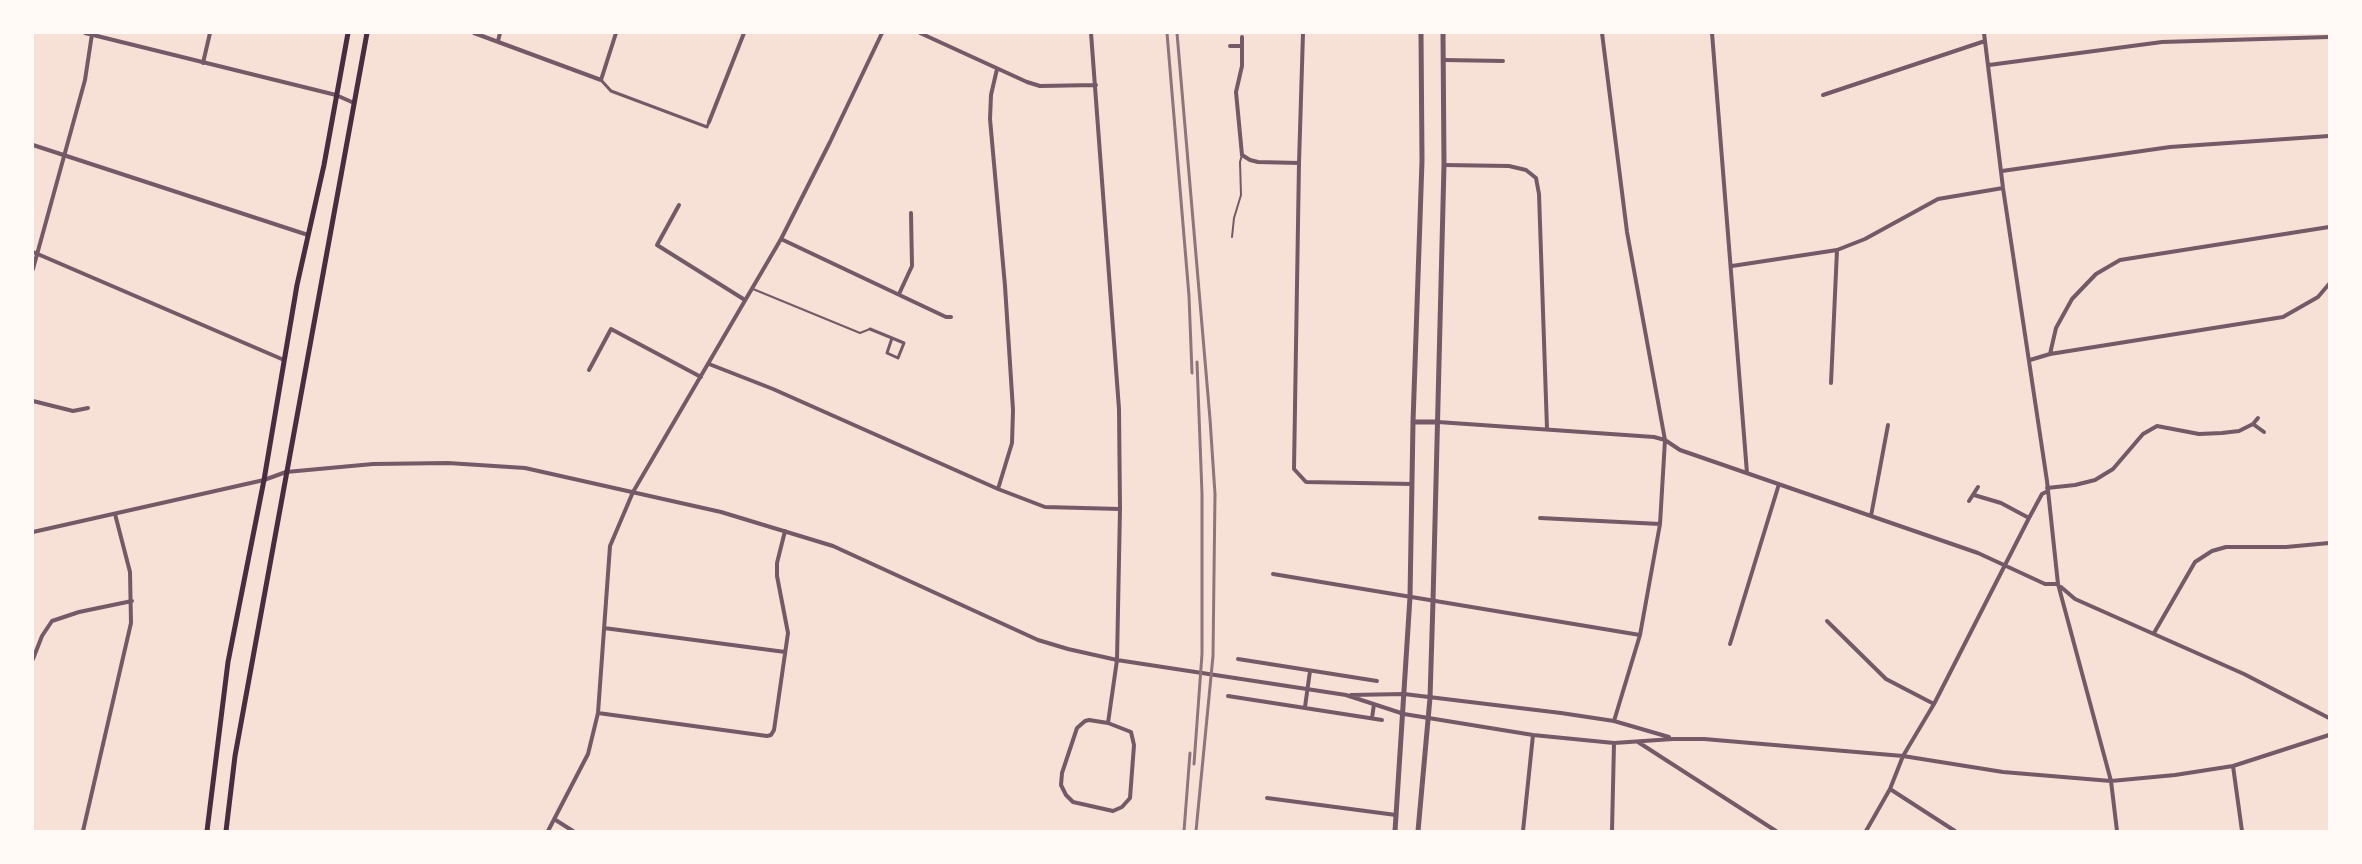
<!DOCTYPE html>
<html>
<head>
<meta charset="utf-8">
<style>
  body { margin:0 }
  #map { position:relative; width:2362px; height:864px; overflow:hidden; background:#f7e1d7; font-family:Arial,sans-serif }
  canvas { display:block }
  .frame { position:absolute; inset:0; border:34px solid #fffaf5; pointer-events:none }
</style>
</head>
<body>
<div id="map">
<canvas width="2362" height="864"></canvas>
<div class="frame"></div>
</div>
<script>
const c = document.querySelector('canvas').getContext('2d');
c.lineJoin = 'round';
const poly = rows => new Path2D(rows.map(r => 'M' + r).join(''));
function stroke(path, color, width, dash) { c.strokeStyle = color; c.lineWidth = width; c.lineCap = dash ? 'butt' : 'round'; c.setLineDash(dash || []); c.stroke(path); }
const service = poly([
  [1232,237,1234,218,1241,195,1240,162,1242,155],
  [753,289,860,333,870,329]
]);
const pedestrian = poly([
  [601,80,611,91,707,127,709,122],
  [870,329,892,338,904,343,898,358,887,353,892,338]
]);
const minor = poly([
  [85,33,336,95,354,103],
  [474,33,601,80,616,33],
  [920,33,1027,82,1040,86,1096,85],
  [1091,33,1119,409,1120,509,1117,660,1108,723,1131,732,1134,745,1130,798,1122,807,1113,811,1073,802,1066,795,1061,785,1062,773,1077,728,1085,721,1089,720,1108,723],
  [1303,33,1299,163,1294,469,1306,482,1412,484],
  [1602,33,1627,232,1665,440,1660,524,1640,635,1614,721],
  [1712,33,1747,473],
  [1984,33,2003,188,2047,481,2058,584,2111,781,2117,831],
  [1242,37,1242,66,1236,92,1242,155,1250,160,1258,162,1299,163],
  [498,41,500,33],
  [1230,46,1242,46],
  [1444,60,1503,61],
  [203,63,210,33],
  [1989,65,2162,42,2329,37],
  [997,69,991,95,990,119,1005,286,1013,410,1012,443,998,489],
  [1823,95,1985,41],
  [709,122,744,33],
  [33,145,308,235],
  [1444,165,1509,166,1526,170,1536,178,1539,194,1547,429],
  [2002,171,2170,147,2329,136],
  [679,205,657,245,745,300],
  [781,239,946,317,951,317],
  [33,252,284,360],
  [1732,266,1837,250,1865,239,1938,199,2003,188],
  [33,269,85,80,92,34],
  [899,294,912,266,911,213],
  [2050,354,2056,328,2072,299,2096,274,2120,260,2329,227],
  [2030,360,2050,354,2283,317,2318,297,2329,284],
  [709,364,773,389,998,489,1045,507,1120,509],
  [589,370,611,329,701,377],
  [1831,383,1837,250],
  [33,401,73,411,88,408],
  [1438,422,1654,437,1665,440,1680,450,1978,553,2045,584,2058,584],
  [2253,424,2264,432],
  [2047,488,2075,485,2095,480,2113,469,2143,434,2157,426,2199,434,2222,433,2239,431,2253,424,2258,418],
  [1974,495,2001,503,2029,518],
  [1969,501,1978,487],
  [1871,516,1888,425],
  [1540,518,1660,524],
  [33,532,264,480,286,472,373,464,448,463,525,468,721,512,833,546,1038,640,1068,649,1117,660,1346,695,1404,714,1533,735,1614,743,1673,739,1704,739,1903,756,2003,772,2111,781,2175,775,2233,766,2329,735],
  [1273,574,1640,635],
  [2061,587,2075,599,2244,674,2329,718],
  [1827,621,1886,679,1934,704],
  [604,628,785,652],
  [2154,633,2195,562,2212,551,2226,547,2286,547,2329,543],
  [1730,644,1779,484],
  [33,659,42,636,52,621,79,612,132,601],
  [1238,659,1377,681],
  [1351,695,1404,694,1561,713,1614,721,1669,737],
  [1228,696,1382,720],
  [1305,707,1310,671],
  [598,713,767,736,771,735,774,730,788,633,777,576,777,563,785,531],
  [1372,718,1374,704],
  [1638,742,1776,831],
  [2233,766,2242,831],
  [1890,789,1955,831],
  [1267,798,1396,815],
  [554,819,573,831],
  [83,831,131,623,130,572,115,514],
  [548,831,588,754,598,713,610,546,633,492,781,239,830,142,882,33],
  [1523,831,1533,735],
  [1612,831,1614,743],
  [1866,831,1890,789,1903,756,1934,704,2029,518,2042,494,2048,491]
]);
const tertiary = poly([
  [1413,422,1437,422],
  [1395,831,1410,597,1413,422,1422,161,1421,33],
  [1418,831,1430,698,1433,601,1444,165,1443,33]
]);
const secondary = poly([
  [207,831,228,662,264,480,297,285,324,165,348,33],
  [226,831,235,756,367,33]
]);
const rail = poly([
  [1167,33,1189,296,1192,373],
  [1177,33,1210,419,1215,494,1213,656,1196,831],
  [1194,764,1202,654,1202,494,1197,362],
  [1184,831,1190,753]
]);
stroke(service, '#755966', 2);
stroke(pedestrian, '#755966', 3);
stroke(minor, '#755966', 4);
stroke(tertiary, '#755966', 5);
stroke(secondary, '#4a2c40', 5);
stroke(rail, '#8f747c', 3);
</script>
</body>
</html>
